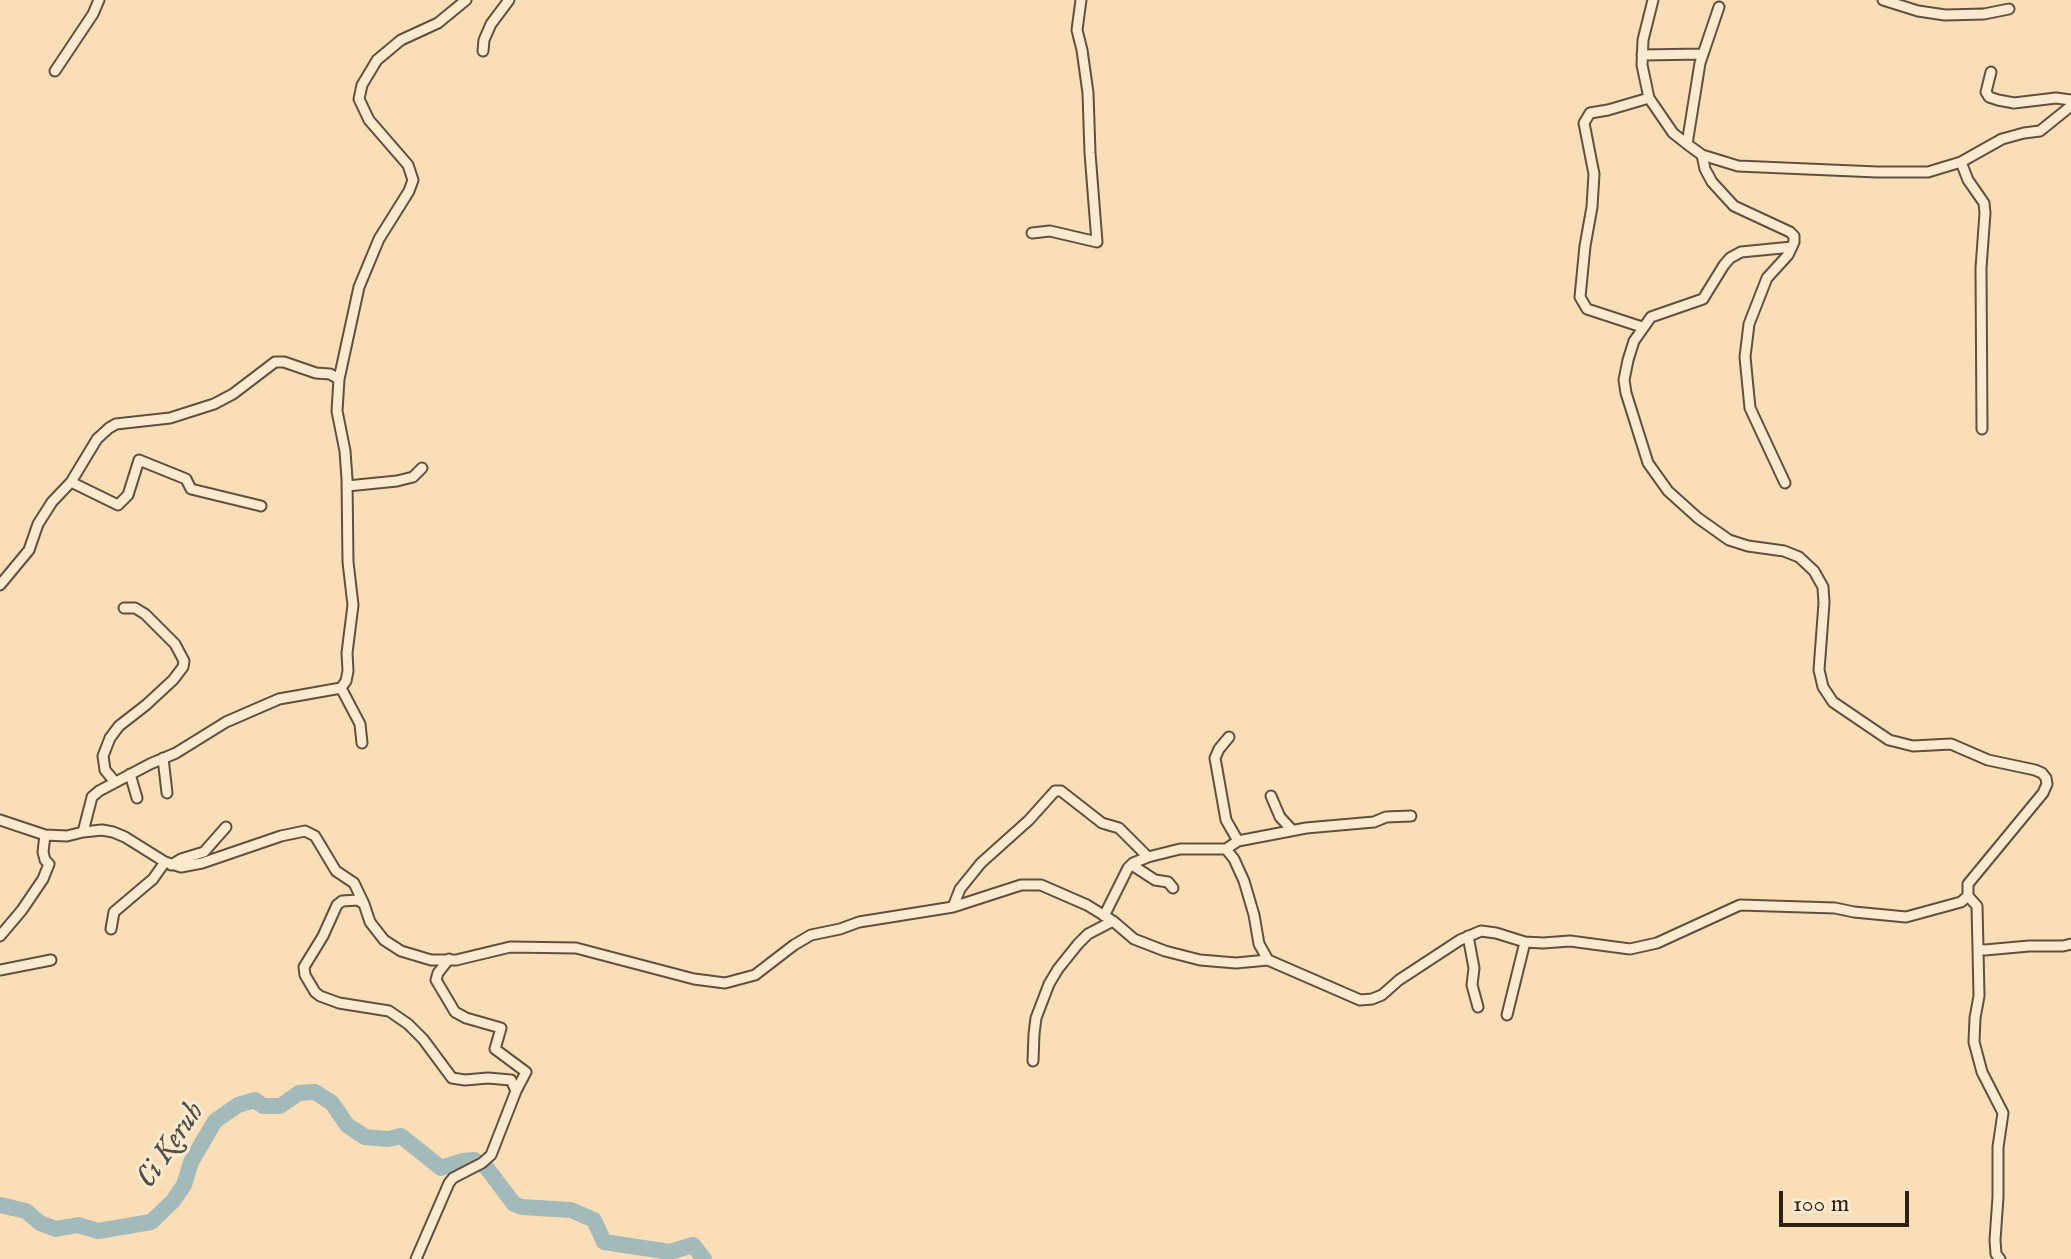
<!DOCTYPE html>
<html>
<head>
<meta charset="utf-8">
<style>
  body { margin:0 }
  #map { position:relative; width:2071px; height:1259px; overflow:hidden; background:#fadeb7; font-family:"IM FELL English",serif }
  canvas { display:block }
  .scale { position:absolute; left:1779px; top:1191px; width:130px; height:36px; box-sizing:border-box; border:4px solid #2d2117; border-top:0; padding-left:10px; font-size:24px; line-height:28px; white-space:nowrap; color:#2d2117; -webkit-text-stroke:6px #fcead0; paint-order:stroke }
</style>
</head>
<body>
<div id="map">
<canvas width="2071" height="1259"></canvas>
<div class="scale">100 m</div>
</div>
<script>
const c = document.querySelector('canvas').getContext('2d');
c.lineJoin = 'round';
const poly = rows => new Path2D(rows.map(r => 'M' + r).join(''));
function stroke(path, color, width, dash) { c.strokeStyle = color; c.lineWidth = width; c.lineCap = dash ? 'butt' : 'round'; c.setLineDash(dash || []); c.stroke(path); }
function write(font, color, halo, rows, align = 'center') {
  c.font = font + ' "IM FELL English",serif'; c.lineWidth = 6; c.setLineDash([]); c.textBaseline = 'middle'; c.strokeStyle = halo; c.fillStyle = color; for (const [text, x, y, turn = 0] of rows) {
    c.save(); c.translate(x, y); c.rotate((+turn || 0) * Math.PI / 180); c.textAlign = isNaN(turn) ? turn : align; if (halo) c.strokeText(text, 0, 0); c.fillText(text, 0, 0); c.restore();
  }
}
const river = poly([
  [0,1205,26,1211,40,1223,56,1229,78,1225,98,1231,151,1222,173,1201,184,1185,191,1162,215,1121,238,1105,255,1100,263,1106,280,1106,299,1093,315,1092,332,1103,347,1125,365,1137,388,1139,401,1136,441,1168,462,1161,474,1160,486,1167,514,1204,522,1207,571,1210,594,1220,604,1242,670,1252,693,1245,704,1259]
]);
const minor = poly([
  [1653,0,1643,40,1642,65,1649,98,1673,133,1687,144,1702,155,1738,166,1877,172,1928,172,1961,162,2002,139,2024,133,2040,131,2071,106],
  [1883,0,1918,11,1945,15,1984,14,2009,9],
  [483,51,484,40,491,24,509,0],
  [1642,55,1703,54],
  [55,71,93,14,99,0],
  [1991,72,1986,92,1989,97,1998,100,2014,103,2056,98,2071,100],
  [1687,144,1700,63,1719,7],
  [1702,155,1705,169,1712,182,1734,206,1790,232,1794,236,1794,242,1788,255,1767,278,1749,324,1745,357,1750,408,1785,483],
  [1961,162,1968,180,1984,203,1985,213,1981,268,1982,429],
  [1032,233,1050,231,1097,242,1090,153,1088,93,1082,50,1077,30,1081,0],
  [1792,247,1741,252,1730,258,1724,265,1703,299,1651,317,1634,341,1628,360,1624,380,1626,393,1648,463,1668,491,1698,518,1729,540,1748,546,1784,551,1799,557,1814,571,1823,587,1824,603,1819,670,1823,687,1833,702,1889,740,1913,746,1951,744,1988,760,2035,770,2042,773,2046,778,2047,784,2043,793,1968,884,1968,896],
  [1642,327,1587,309,1580,297,1585,246,1592,207,1594,174,1584,123,1590,113,1608,110,1649,98],
  [71,482,118,505,128,495,139,460,186,479,191,489,261,506],
  [347,486,397,481,413,477,422,468],
  [0,585,29,550,38,524,52,502,71,482,97,439,109,428,116,424,170,418,214,404,233,394,275,362,284,362,316,373,330,374,339,379],
  [1229,737,1219,749,1215,758,1226,820,1238,841],
  [362,743,360,724,341,688,346,681,348,671,347,653,353,605,348,562,347,479,345,451,337,411,339,379,359,287,379,239,409,191,413,180,408,165,369,120,359,99,362,85,377,60,401,40,438,23,466,0],
  [163,758,167,793],
  [130,774,137,798],
  [115,782,105,770,103,756,110,738,119,726,146,705,173,680,183,667,184,661,175,644,145,614,135,608,124,608],
  [1271,796,1280,817,1292,830],
  [0,820,45,835,67,836,83,832,102,830,113,832,125,837,165,862,181,867,202,863,281,836,305,831,315,836,336,871,354,883,364,904],
  [83,832,92,797,99,791,150,764,176,753,226,722,279,699,341,688],
  [1226,849,1234,859,1244,881,1254,915,1259,944,1268,960],
  [171,865,181,859,204,852,226,827],
  [1132,865,1155,880,1168,882,1173,888],
  [953,907,960,889,981,863,1029,820,1055,791,1061,791,1102,823,1119,828,1148,857],
  [1104,916,1128,868,1133,863,1148,857,1180,849,1226,849,1238,841,1306,828,1374,822,1386,817,1411,816],
  [111,929,114,912,153,879,165,862],
  [0,936,22,910,43,879,49,864,45,860,43,852,45,835],
  [1468,936,1474,968,1472,985,1478,1007],
  [1978,949,1979,996,1975,1018,1974,1042,1982,1072,2003,1113,1998,1147,1998,1197,1995,1240,1996,1254,2000,1259],
  [449,959,438,973,436,980,455,1012,466,1018,501,1028,495,1049,526,1072,516,1091],
  [0,970,51,960],
  [1507,1015,1525,942],
  [1033,1061,1034,1034,1036,1018,1049,984,1058,969,1078,944,1088,934,1113,921],
  [416,1259,449,1183,453,1178,482,1163,491,1155,516,1091,511,1080,488,1078,465,1080,452,1078,423,1039,408,1024,389,1011,339,1003,320,996,315,992,305,975,304,967,323,936,337,905,342,901,358,900,364,904,370,922,384,940,401,951,431,960,456,960,510,947,576,948,694,979,725,983,755,975,794,945,811,935,840,929,859,922,953,907,1021,885,1041,885,1087,905,1113,921,1134,939,1165,951,1200,960,1236,963,1268,960,1360,1000,1372,999,1382,995,1399,980,1460,940,1481,931,1496,933,1525,942,1543,943,1570,941,1630,949,1657,943,1740,905,1835,908,1854,912,1906,917,1961,902,1968,896,1977,906,1978,949,1985,950,2029,946,2063,946,2071,944]
]);
const waterNames = [
  ["Ci Keruh",172,1146,-56]
];
stroke(river, '#a4b9ba', 16);
stroke(minor, '#60503f', 13);
stroke(minor, '#fcead0', 9);
write('italic 30px', '#514f48', '#fcead0', waterNames);
</script>
</body>
</html>
